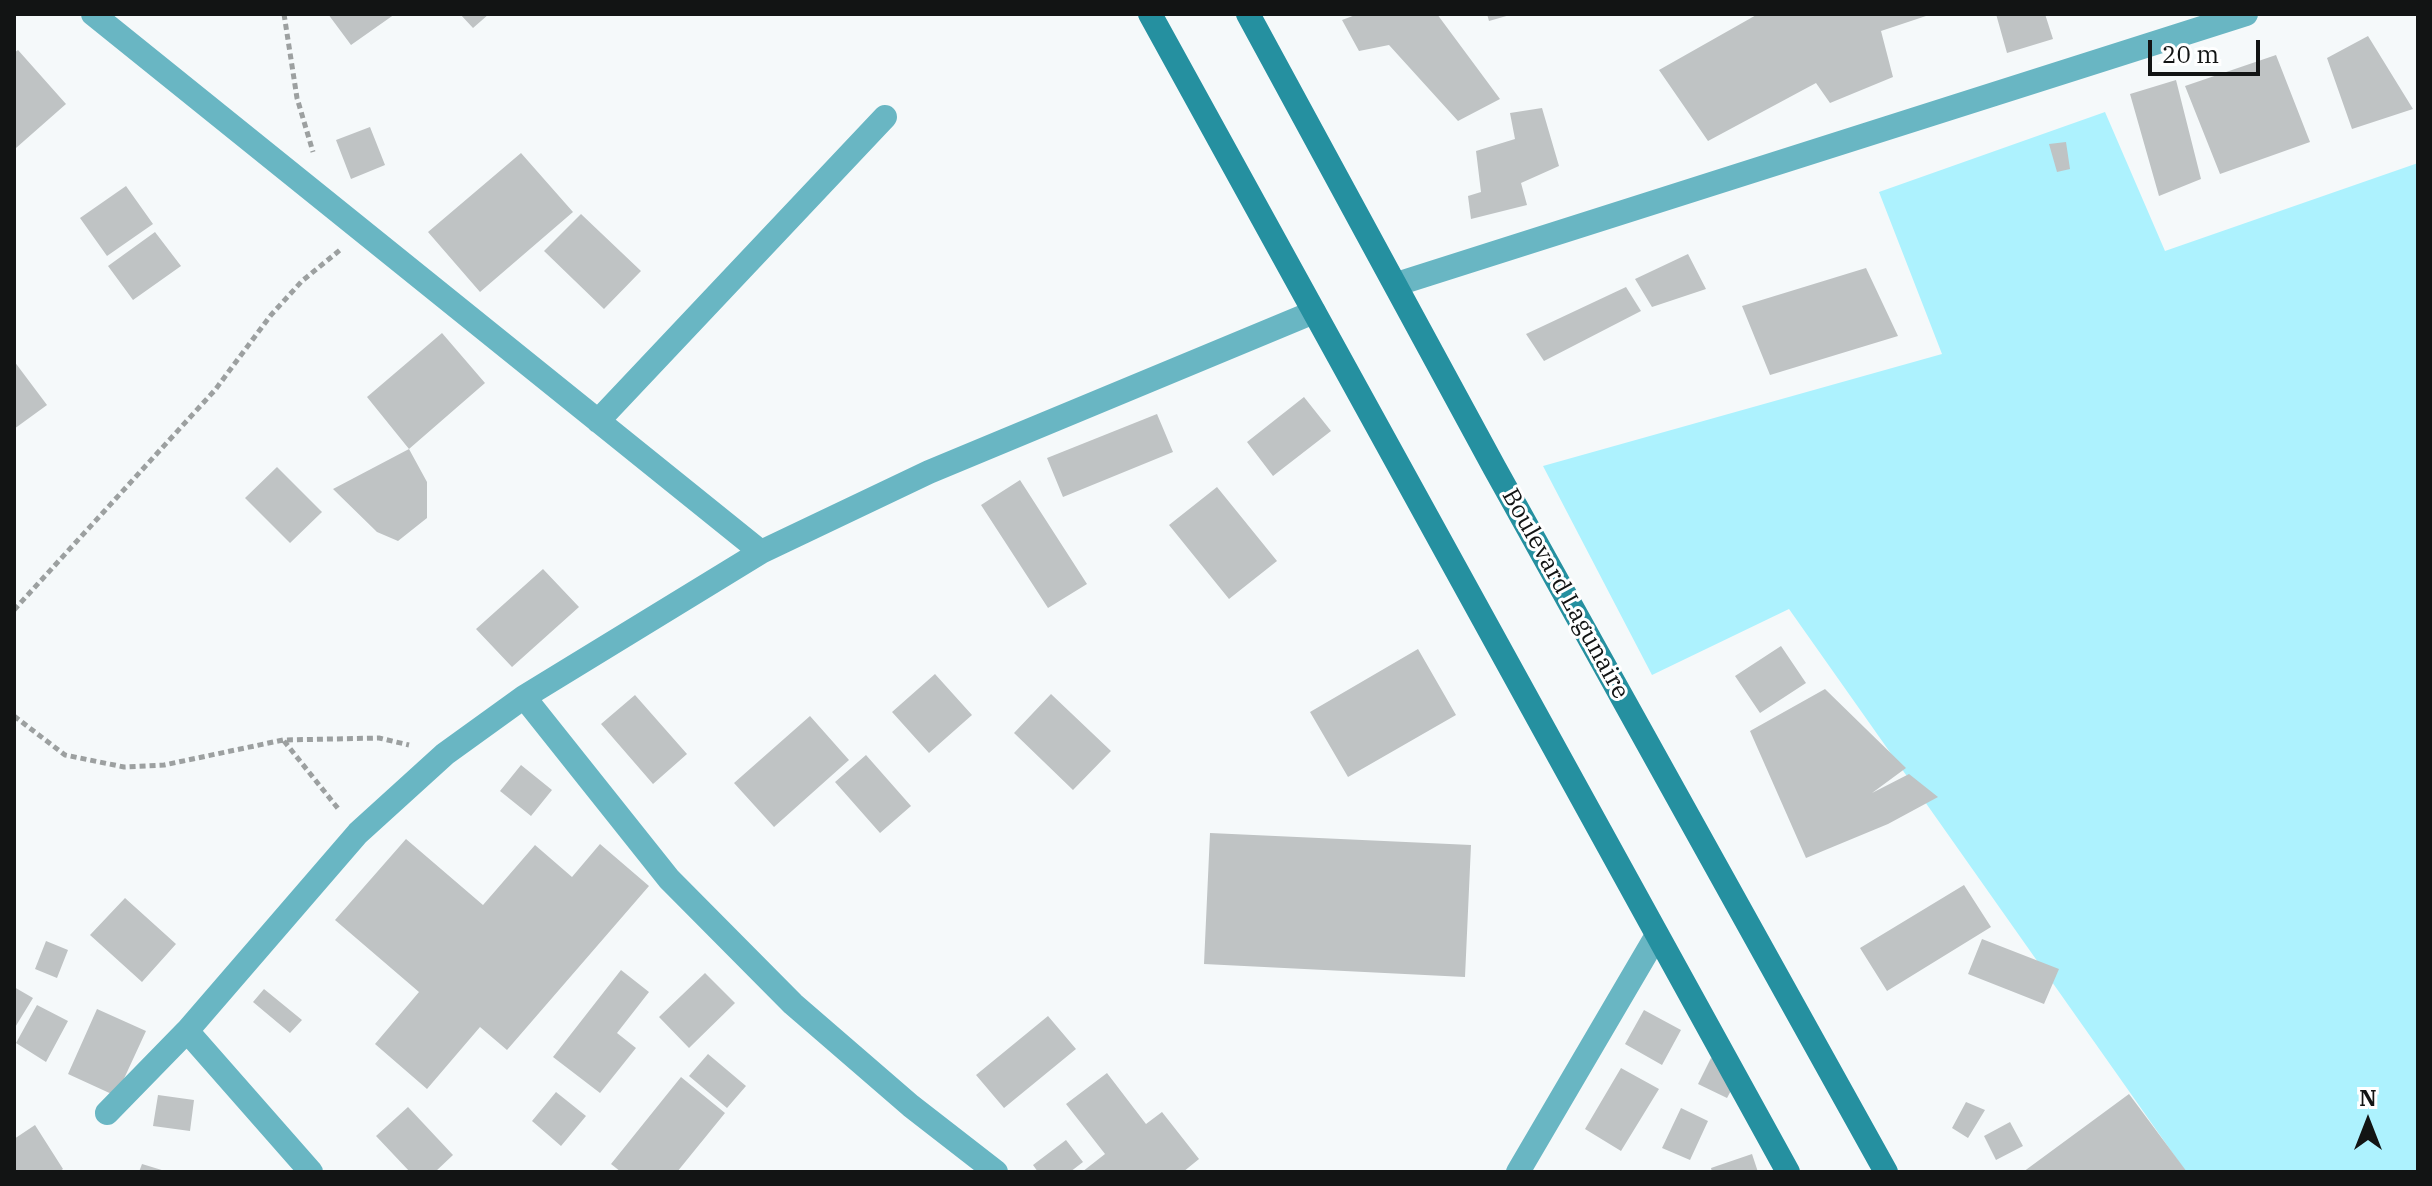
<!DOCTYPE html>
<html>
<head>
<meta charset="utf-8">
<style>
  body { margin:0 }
  #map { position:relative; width:2432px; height:1186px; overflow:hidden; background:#f5f9fa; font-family:"IBM Plex Serif",serif }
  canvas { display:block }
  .frame { position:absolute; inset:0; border:16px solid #121414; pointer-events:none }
  .north { position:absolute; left:2328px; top:1082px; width:80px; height:80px; -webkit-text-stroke:6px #fff; paint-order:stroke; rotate:0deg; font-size:22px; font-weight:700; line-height:32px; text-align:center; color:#121414 }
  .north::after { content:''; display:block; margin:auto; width:28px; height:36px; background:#121414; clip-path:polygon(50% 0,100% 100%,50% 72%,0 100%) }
  .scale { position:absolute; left:2148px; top:40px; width:112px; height:36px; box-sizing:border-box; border:4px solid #121414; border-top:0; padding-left:10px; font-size:24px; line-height:28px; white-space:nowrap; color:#121414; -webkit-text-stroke:6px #fff; paint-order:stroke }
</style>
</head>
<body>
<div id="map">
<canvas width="2432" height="1186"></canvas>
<div class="frame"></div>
<div class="north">N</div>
<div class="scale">20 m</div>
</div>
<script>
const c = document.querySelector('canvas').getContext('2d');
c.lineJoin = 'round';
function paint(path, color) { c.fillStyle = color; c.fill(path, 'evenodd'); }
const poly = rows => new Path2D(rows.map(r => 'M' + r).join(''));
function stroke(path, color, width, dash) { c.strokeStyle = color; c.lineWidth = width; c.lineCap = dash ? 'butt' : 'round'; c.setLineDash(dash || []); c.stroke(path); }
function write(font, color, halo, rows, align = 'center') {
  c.font = font + ' "IBM Plex Serif",serif'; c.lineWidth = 6; c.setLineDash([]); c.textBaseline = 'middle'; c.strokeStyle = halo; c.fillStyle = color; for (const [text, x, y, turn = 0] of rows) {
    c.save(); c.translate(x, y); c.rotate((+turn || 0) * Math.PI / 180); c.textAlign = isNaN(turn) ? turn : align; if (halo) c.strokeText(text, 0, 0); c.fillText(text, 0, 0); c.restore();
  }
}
const green = poly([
  [2105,112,2165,251,2418,163,2418,1172,2186,1172,1789,609,1652,675,1543,466,1942,354,1879,192]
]);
const building = poly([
  [328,14,395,14,351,45],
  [460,14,489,14,473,28],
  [1358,14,1437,14,1500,99,1458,121,1389,45,1359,51,1342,20],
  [1487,14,1509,14,1510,15,1489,21],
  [1758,14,1929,14,1929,15,1881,31,1893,77,1830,103,1816,83,1708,141,1659,70],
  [1996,14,2045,14,2053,39,2007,53],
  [2368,36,2413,109,2352,129,2327,58],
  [18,50,66,104,16,148,14,53],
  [2276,55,2310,142,2220,174,2185,86],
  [2176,80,2201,179,2159,196,2130,94],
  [1542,108,1559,166,1521,183,1527,205,1471,219,1468,196,1481,192,1476,151,1515,139,1510,113],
  [370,127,385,165,351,179,336,140],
  [2066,142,2070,169,2057,172,2049,144],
  [521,153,573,212,480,292,428,232],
  [126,186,153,224,107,256,80,218],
  [581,214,641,271,604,309,544,251],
  [155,232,181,266,133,300,108,266],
  [1688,254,1706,289,1652,307,1635,279],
  [1866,268,1898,336,1770,375,1742,306],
  [1626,287,1641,311,1544,361,1526,334],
  [442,333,485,383,409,449,427,482,427,518,398,541,377,532,333,489,409,449,367,397],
  [14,361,47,405,14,429],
  [1304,397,1331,431,1273,476,1247,442],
  [1157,414,1173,452,1063,497,1047,458],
  [277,467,322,512,290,543,245,498],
  [1020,480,1087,584,1048,608,981,505],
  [1217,487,1277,561,1229,599,1169,525],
  [543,569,579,607,512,667,476,629],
  [1781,646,1806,683,1760,713,1735,676],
  [1418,649,1456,715,1348,777,1310,712],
  [935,674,972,715,929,753,892,712],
  [1825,689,1906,768,1872,793,1909,774,1938,797,1888,824,1806,858,1750,731],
  [1051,694,1111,751,1073,790,1014,733],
  [635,695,687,754,653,784,601,724],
  [810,716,849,760,774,827,734,783],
  [866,755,911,806,880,833,835,782],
  [521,765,552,790,531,816,500,791],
  [1210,833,1471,845,1465,977,1204,964],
  [406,839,483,905,535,845,572,877,600,844,649,886,507,1050,480,1027,427,1089,375,1044,419,992,335,920],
  [1964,885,1991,927,1887,991,1860,948],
  [125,898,176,944,142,982,90,935],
  [1982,939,2059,969,2044,1004,1968,974],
  [46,941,68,950,57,978,35,969],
  [621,970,649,992,617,1033,636,1048,600,1093,553,1057],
  [705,973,735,1003,689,1048,659,1017],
  [14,987,33,998,14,1029],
  [264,989,302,1020,290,1033,253,1002],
  [37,1005,68,1021,46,1062,16,1043],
  [97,1009,146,1031,116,1096,68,1074],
  [1644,1010,1681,1030,1662,1065,1625,1044],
  [1048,1016,1076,1049,1004,1108,976,1075],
  [708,1054,746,1086,727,1108,689,1076],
  [1711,1058,1741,1072,1727,1098,1698,1084],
  [1621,1068,1659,1089,1621,1151,1585,1129],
  [1107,1073,1146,1124,1162,1112,1199,1159,1183,1172,1082,1172,1105,1154,1066,1104],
  [681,1077,725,1113,677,1172,621,1172,611,1164],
  [556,1092,586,1116,561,1146,532,1121],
  [2129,1094,2187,1172,2023,1172],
  [158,1095,194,1100,190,1131,153,1126],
  [1966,1102,1985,1110,1968,1138,1952,1128],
  [408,1107,453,1155,435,1172,410,1172,376,1136],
  [1681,1108,1708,1121,1690,1160,1662,1148],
  [2010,1122,2023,1146,1996,1160,1984,1136],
  [35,1125,63,1169,59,1172,14,1172,14,1139],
  [1066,1140,1083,1162,1070,1172,1038,1172,1033,1165],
  [1752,1154,1758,1172,1712,1172,1711,1168],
  [142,1164,165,1171,165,1172,139,1172]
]);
const path = poly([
  [284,14,297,98,313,152],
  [14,610,215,390,271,315,302,281,340,250],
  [14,716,65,755,124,767,164,765,283,740,379,738,409,745],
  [284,741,340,811]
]);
const street = poly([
  [93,14,761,552],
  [1397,284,2246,14],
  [598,421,885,117],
  [524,697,669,879,793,1004,911,1106,996,1172],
  [187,1031,311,1172],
  [107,1113,187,1031,358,833,445,754,524,697,761,552,929,472,1314,312],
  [1518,1172,1657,935]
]);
const secondary = poly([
  [1150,14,1788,1172],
  [1248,14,1494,467,1886,1172]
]);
const streetNames = [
  ["Boulevard Lagunaire",1565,594,61]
];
paint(green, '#adf2fe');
paint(building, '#bfc3c4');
stroke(path, '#9ca0a0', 5, [6, 4]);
stroke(street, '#69b6c3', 24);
stroke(secondary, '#2590a0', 24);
write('24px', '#121414', '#fff', streetNames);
</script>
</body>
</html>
